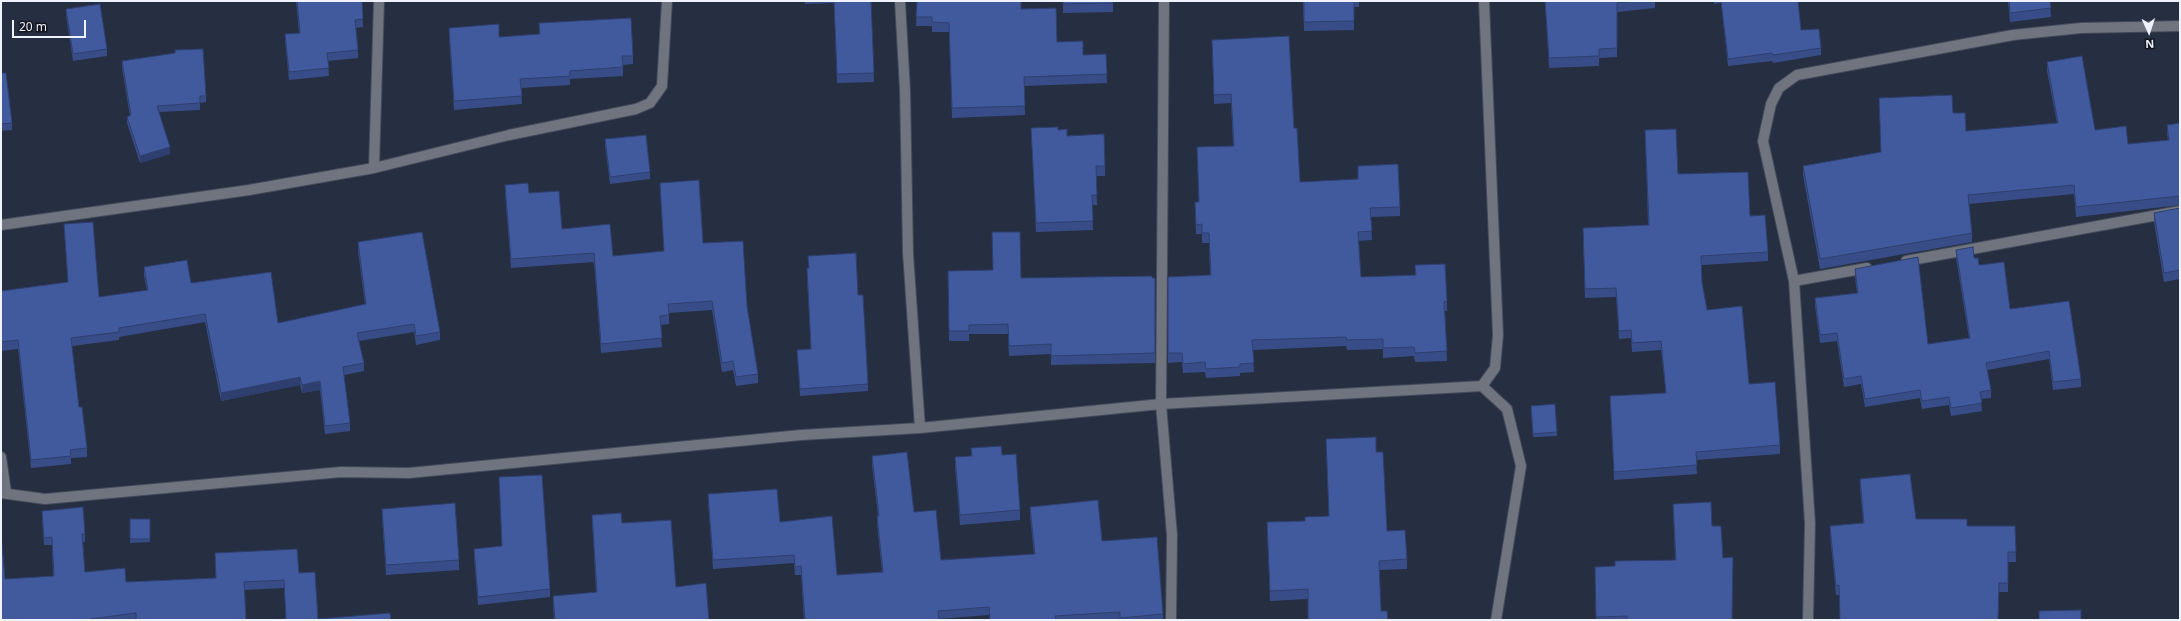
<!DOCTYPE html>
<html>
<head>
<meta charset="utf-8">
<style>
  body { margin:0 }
  #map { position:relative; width:2181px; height:621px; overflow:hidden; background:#262e41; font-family:"Noto Sans",sans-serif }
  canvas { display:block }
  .frame { position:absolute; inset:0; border:2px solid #eff3fd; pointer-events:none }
  .north { position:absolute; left:2129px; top:12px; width:40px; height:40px; -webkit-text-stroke:3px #13161f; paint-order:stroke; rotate:177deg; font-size:11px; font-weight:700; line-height:16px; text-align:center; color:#eff3fd }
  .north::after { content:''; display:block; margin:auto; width:14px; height:18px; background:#eff3fd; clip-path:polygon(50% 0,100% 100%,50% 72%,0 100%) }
  .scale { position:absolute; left:12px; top:20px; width:74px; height:18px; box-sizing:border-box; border:2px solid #eff3fd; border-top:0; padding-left:5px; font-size:12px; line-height:14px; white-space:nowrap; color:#eff3fd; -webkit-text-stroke:3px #13161f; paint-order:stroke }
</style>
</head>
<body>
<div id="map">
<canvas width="2181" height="621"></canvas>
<div class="frame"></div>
<div class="north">N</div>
<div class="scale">20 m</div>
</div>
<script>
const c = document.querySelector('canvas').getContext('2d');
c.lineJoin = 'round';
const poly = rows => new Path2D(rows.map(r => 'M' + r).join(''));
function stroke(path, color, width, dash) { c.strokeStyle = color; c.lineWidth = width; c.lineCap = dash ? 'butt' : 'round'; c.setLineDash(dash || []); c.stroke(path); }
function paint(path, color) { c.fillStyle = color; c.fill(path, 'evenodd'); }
const street = poly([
  [900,1,905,90,908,253,920,428],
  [1164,1,1161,404,1172,535,1171,620],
  [374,168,379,1],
  [1,225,249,190,374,168,509,135,636,109,650,103,662,86,667,1],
  [1906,261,2180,211],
  [1794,281,1867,268],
  [1482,386,1495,368,1498,335,1484,1],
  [1,457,6,492],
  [1,493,45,499,341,472,409,473,801,435,920,428,1161,404,1482,386,1507,409,1521,466,1496,620],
  [1808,620,1810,523,1794,281,1763,141,1771,104,1779,88,1797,75,2013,35,2081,28,2180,26]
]);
const wall = poly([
  [245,1,262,1,245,2],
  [296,1,362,1,363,27,356,28,358,50,358,58,328,61,329,76,289,80,285,42,285,34,299,33],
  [805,1,871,1,874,82,837,83,834,3,805,4],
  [917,1,1021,9,1057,42,1083,55,1106,54,1107,83,1024,86,1025,115,952,118,949,32,932,32,932,26,916,26],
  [1063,1,1113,1,1113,12,1063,13],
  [1303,1,1359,1,1359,7,1354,7,1354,30,1304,31],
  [1545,1,1655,1,1655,8,1617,12,1617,57,1599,58,1599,66,1549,68],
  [1714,1,1798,1,1801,30,1821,48,1821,55,1773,63,1772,61,1728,66,1721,3,1714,4],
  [2008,1,2050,1,2051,17,2010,22],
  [66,9,107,49,107,56,73,61,66,16],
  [539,23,633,56,633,64,623,65,623,76,570,79,570,85,521,88,522,104,454,110,449,37,449,28,499,37,539,34],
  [1212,40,1294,128,1300,182,1400,207,1400,216,1371,217,1372,240,1358,241,1361,277,1415,275,1415,265,1447,301,1447,311,1445,311,1447,361,1415,362,1414,356,1383,358,1383,349,1347,350,1346,346,1253,350,1254,372,1240,373,1240,376,1206,378,1205,372,1183,373,1182,362,1168,363,1168,277,1210,275,1209,243,1202,243,1202,234,1196,234,1195,202,1199,202,1197,147,1233,146,1231,103,1214,104],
  [122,61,206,96,206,102,200,103,200,110,159,112,170,154,140,163,127,123,127,117,130,116,122,68],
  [2047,62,2095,130,2128,144,2168,140,2167,134,2167,125,2180,123,2180,205,2076,217,2074,194,1969,204,1972,233,1972,242,1820,269,1803,175,1803,166,1881,152,1879,98,1953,113,1966,131,2057,123,2047,71],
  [1,73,12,123,12,130,1,131],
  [1031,128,1058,130,1067,136,1105,166,1105,176,1096,176,1097,205,1092,205,1093,230,1036,232],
  [1645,130,1678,174,1750,216,1768,252,1768,261,1702,265,1702,282,1707,310,1749,384,1780,445,1780,454,1696,460,1697,474,1614,480,1610,396,1666,393,1661,350,1632,352,1631,338,1619,339,1616,297,1585,298,1583,236,1648,225],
  [605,139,650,172,650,179,610,184,605,146],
  [660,183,747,306,758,374,758,383,736,386,733,370,722,372,712,310,669,313,669,324,660,325,662,347,601,353,594,262,511,268,505,194,505,185,529,193,562,229,613,256,664,251,660,191],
  [2180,208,2180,279,2164,282,2154,222,2154,213],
  [64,224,99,297,147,290,144,276,144,267,191,283,278,323,365,304,358,251,358,242,440,332,440,340,416,345,414,332,359,341,364,363,364,371,344,375,350,423,350,431,325,434,320,390,302,393,300,385,221,401,205,322,119,337,119,340,72,346,79,407,87,448,87,457,71,458,71,464,31,468,18,349,1,351,1,291,68,283],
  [1956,250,1974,258,2010,309,2081,379,2081,387,2053,390,2049,359,1987,370,1991,390,1991,398,1981,399,1982,411,1951,416,1949,405,1922,409,1920,398,1865,407,1861,384,1844,387,1837,341,1820,343,1815,306,1815,298,1857,293,1855,277,1855,269,1928,344,1969,338,1956,258],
  [808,256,858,295,868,384,868,391,800,396,797,350,811,349,807,275,807,268,809,268],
  [948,271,1021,278,1155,278,1155,363,1051,365,1051,354,1009,356,1008,334,969,334,969,341,949,341],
  [1531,409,1557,432,1557,436,1533,437],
  [1326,439,1376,452,1387,531,1407,559,1407,569,1379,570,1381,611,1388,620,1308,599,1270,601,1267,522,1305,521,1329,516],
  [971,448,1002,455,1020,510,1020,520,960,525,955,467,955,457,971,456],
  [872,456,914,512,941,560,1034,554,1030,516,1030,507,1102,541,1163,614,1163,620,989,620,989,615,938,619,939,620,804,620,801,575,795,575,794,563,713,569,708,502,708,494,780,522,837,575,882,572,877,524,877,516,878,516,872,465],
  [499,477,550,589,550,597,478,605,474,558,474,549,502,546],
  [1860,479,1916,519,1967,526,2015,526,2016,562,2008,562,2008,592,1836,595,1830,535,1830,526,1863,523,1860,488],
  [1673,504,1712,526,1723,558,1732,620,1596,620,1595,576,1615,566,1675,560],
  [382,509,459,560,459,570,386,575,382,518],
  [42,511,85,534,85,542,83,542,85,572,126,582,216,578,215,553,299,573,318,619,391,620,286,619,284,588,245,590,246,620,1,620,53,576,52,545,44,545,42,519],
  [592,515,622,523,676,587,709,620,554,620,553,605,553,596,596,592],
  [130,519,150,519,150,542,130,543]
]);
const shadedWall = poly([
  [170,147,170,154,140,163,140,156],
  [300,377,300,385,221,401,221,393],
  [320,381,320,390,302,393,302,385]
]);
const building = poly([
  [297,1,362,1,363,19,355,20,358,50,327,53,329,68,289,72,285,34,300,33,297,1],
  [834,1,871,1,874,73,837,74,834,1],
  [917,1,1021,1,1021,9,1056,8,1057,42,1083,41,1083,55,1106,54,1107,74,1024,77,1025,106,952,108,949,23,932,22,932,17,916,17,917,1],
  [1063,1,1113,1,1113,3,1063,4,1063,1],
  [1304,1,1354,1,1354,21,1304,22,1304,1],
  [1545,1,1635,1,1617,3,1617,48,1599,49,1599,56,1549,58,1545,1],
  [1721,1,1798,1,1801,30,1819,29,1821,48,1773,55,1772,53,1728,59,1721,1],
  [2009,1,2050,1,2051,8,2010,13,2009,1],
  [100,4,107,49,73,54,66,9,100,4],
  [631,18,633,56,622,56,623,67,570,71,570,76,520,79,522,96,454,101,449,28,499,24,499,37,540,34,539,23,631,18],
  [1289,36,1294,128,1297,128,1300,182,1358,179,1358,166,1398,164,1400,207,1370,208,1372,231,1358,232,1361,277,1416,275,1415,265,1445,264,1447,301,1444,302,1447,351,1415,353,1414,347,1383,348,1383,339,1347,340,1346,337,1252,340,1254,363,1240,364,1240,367,1206,369,1205,362,1183,364,1182,353,1168,353,1168,277,1211,275,1209,233,1202,233,1202,224,1196,225,1195,202,1199,202,1197,147,1234,146,1231,94,1214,95,1212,40,1289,36],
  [203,49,206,96,200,96,200,103,157,106,170,147,140,156,127,117,131,115,122,61,175,53,175,50,203,49],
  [2082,56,2095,130,2126,126,2128,144,2169,140,2167,125,2180,123,2180,196,2076,207,2074,185,1968,195,1972,233,1820,259,1803,166,1881,152,1879,98,1952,95,1953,113,1965,113,1966,131,2058,123,2047,62,2082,56],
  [1,73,6,73,12,123,1,124,1,73],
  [1058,127,1058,130,1067,129,1067,136,1104,134,1105,166,1096,166,1097,195,1092,195,1093,221,1036,223,1031,128,1058,127],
  [1676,129,1678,174,1748,172,1750,216,1765,215,1768,252,1701,256,1702,282,1707,310,1742,306,1749,384,1775,382,1780,445,1696,452,1697,465,1614,472,1610,396,1666,393,1661,341,1632,343,1631,330,1619,331,1616,288,1585,289,1583,228,1649,225,1645,130,1676,129],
  [646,135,650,172,610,177,605,139,646,135],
  [699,180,703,243,743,241,747,306,758,374,736,377,733,361,722,363,712,301,668,304,669,315,660,316,662,338,601,344,594,253,511,259,505,185,528,183,529,193,559,191,562,229,610,224,613,256,664,251,660,183,699,180],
  [2180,208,2180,270,2164,273,2154,213,2180,208],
  [93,222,99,297,148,290,144,267,187,260,191,283,271,272,278,323,366,304,358,242,422,232,440,332,416,336,414,324,357,333,364,363,343,367,350,423,325,426,320,381,302,385,300,377,221,393,205,314,119,328,119,332,71,338,79,407,82,407,87,448,70,450,71,456,31,460,18,340,1,342,1,291,68,282,64,224,93,222],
  [992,232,1020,232,1021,278,1152,276,1152,278,1155,278,1155,353,1051,356,1051,344,1009,346,1008,324,969,325,969,331,949,331,948,271,993,270,992,232],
  [1973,247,1974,258,1978,258,1979,265,2004,262,2010,309,2069,301,2081,379,2053,382,2049,351,1986,363,1991,390,1980,392,1982,403,1951,408,1949,397,1922,401,1920,390,1865,399,1861,376,1844,379,1837,333,1820,335,1815,298,1858,293,1855,269,1918,257,1928,344,1970,338,1956,250,1973,247],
  [856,253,858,295,863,295,868,384,800,389,797,350,811,349,807,268,809,268,808,256,856,253],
  [1555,404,1557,432,1533,434,1531,406,1555,404],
  [1376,437,1376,452,1383,452,1387,531,1405,530,1407,559,1379,561,1381,611,1387,611,1388,620,1308,620,1308,589,1270,591,1267,522,1305,521,1305,517,1329,516,1326,439,1376,437],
  [1001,446,1002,455,1016,454,1020,510,960,515,955,457,972,456,971,448,1001,446],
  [907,452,914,512,936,510,941,560,1035,554,1030,507,1098,500,1102,541,1157,537,1163,614,1120,618,1120,612,1055,616,1056,620,990,620,989,607,938,611,939,620,805,620,801,566,795,567,794,555,713,560,708,494,777,489,780,522,832,516,837,575,883,572,877,516,879,516,872,456,907,452],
  [1910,474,1916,519,1967,519,1967,526,2015,526,2016,552,2008,552,2008,583,1999,583,1998,620,1840,620,1839,585,1836,586,1830,526,1864,523,1860,479,1910,474],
  [542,475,550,589,478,597,474,549,502,546,499,477,542,475],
  [1711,502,1712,526,1721,526,1723,558,1733,557,1732,620,1627,620,1627,616,1596,617,1595,567,1615,566,1615,561,1676,560,1673,504,1711,502],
  [455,503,459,560,386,565,382,509,455,503],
  [83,507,85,534,82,534,85,572,125,568,126,582,216,578,215,553,297,549,299,573,315,572,318,619,390,613,391,620,259,620,286,619,284,580,244,582,246,620,136,620,136,613,90,619,90,620,1,620,1,533,5,579,54,576,52,537,44,538,42,511,83,507],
  [621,513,622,523,671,520,676,587,706,583,709,620,555,620,553,596,597,592,592,515,621,513],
  [130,519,150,519,150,539,130,539,130,519],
  [2081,610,2081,620,2039,620,2039,611,2081,610]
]);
stroke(street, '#424a5b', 12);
stroke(street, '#6f747e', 10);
paint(wall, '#384d88');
paint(shadedWall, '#2e3f6f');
paint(building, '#415a9e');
stroke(building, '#2e3f6f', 1);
</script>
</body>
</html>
